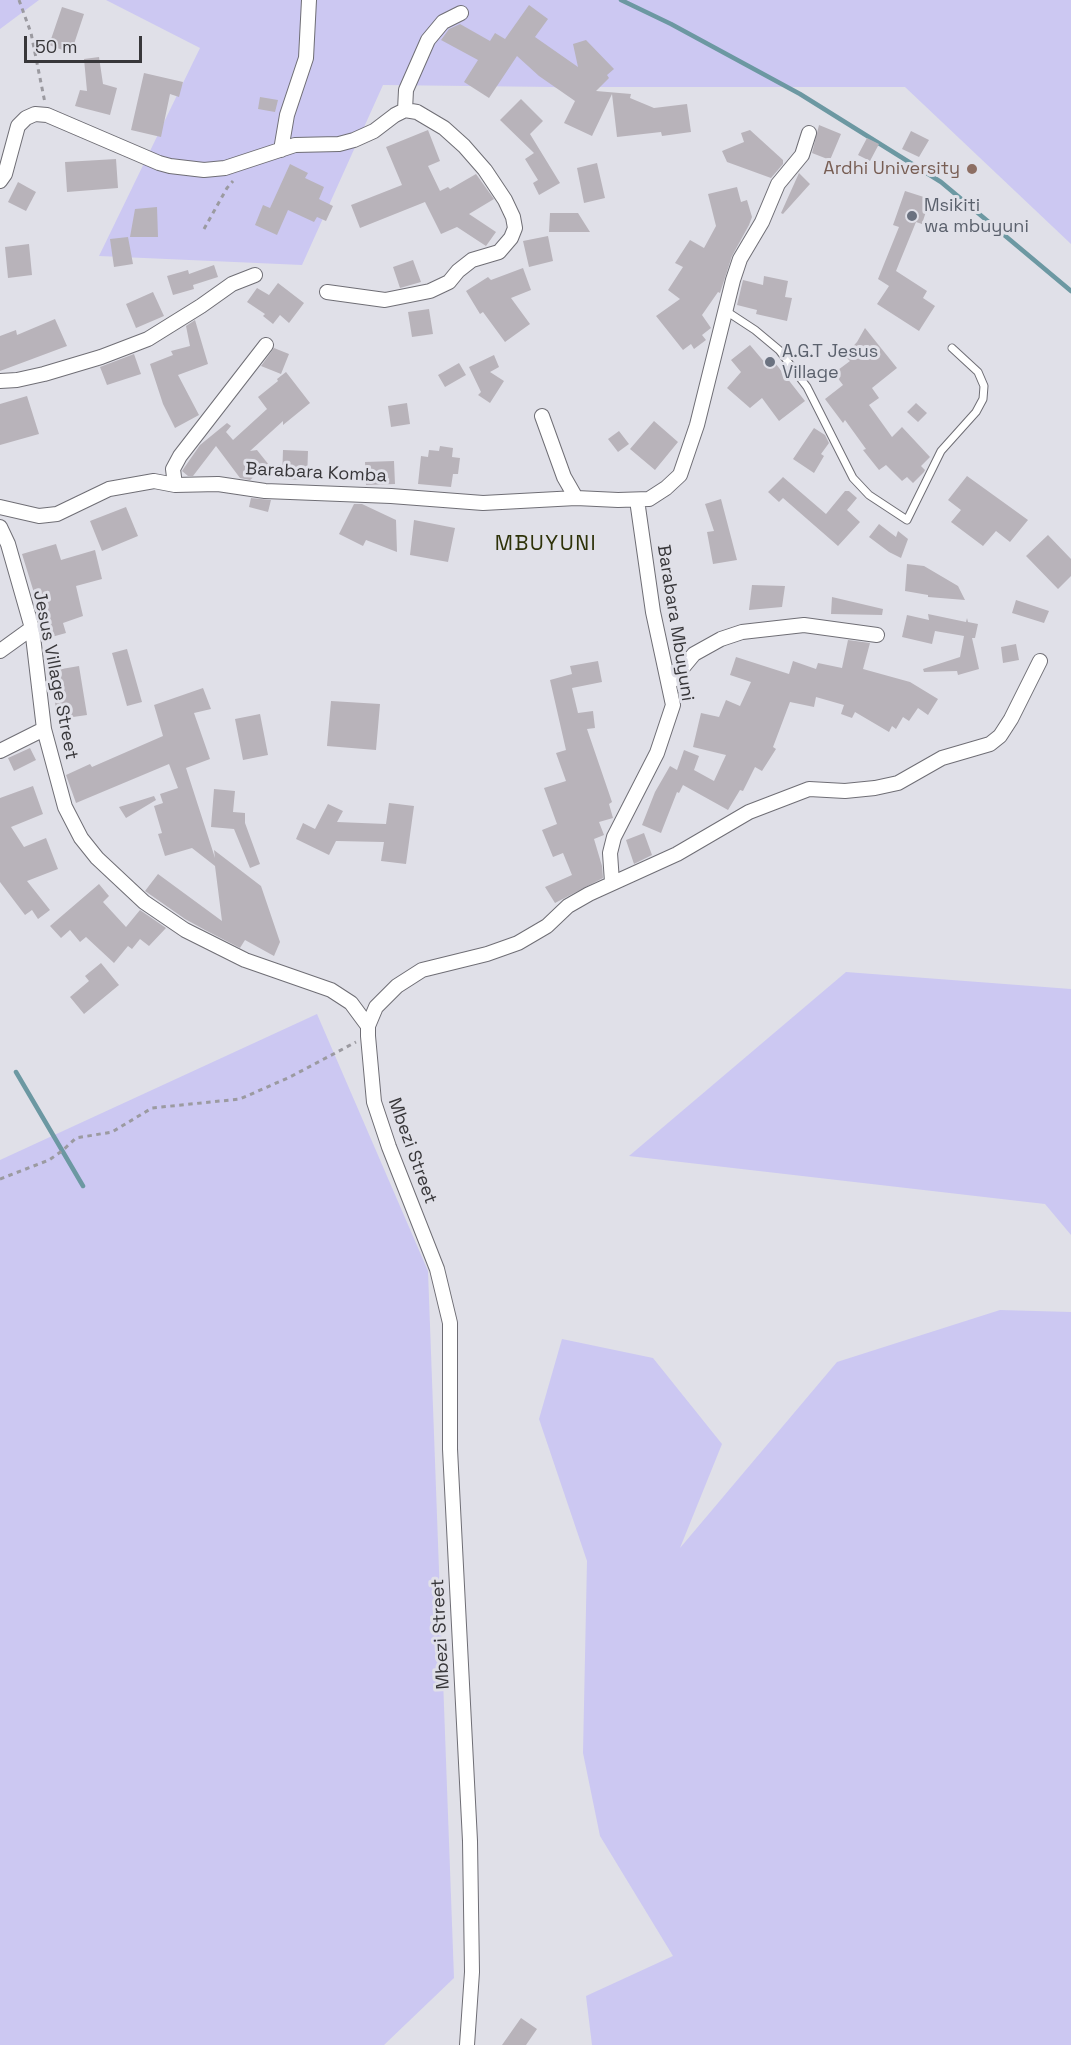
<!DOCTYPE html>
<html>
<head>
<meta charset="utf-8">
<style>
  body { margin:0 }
  #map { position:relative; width:1071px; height:2045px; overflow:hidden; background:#e0e0e8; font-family:"Space Grotesk",sans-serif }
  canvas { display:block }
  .scale { position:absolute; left:24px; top:36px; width:118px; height:27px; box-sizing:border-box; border:3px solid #38373a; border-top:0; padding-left:8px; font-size:18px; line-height:21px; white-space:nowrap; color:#38373a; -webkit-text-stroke:4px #e0e0e8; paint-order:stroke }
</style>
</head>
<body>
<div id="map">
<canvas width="1071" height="2045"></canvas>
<div class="scale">50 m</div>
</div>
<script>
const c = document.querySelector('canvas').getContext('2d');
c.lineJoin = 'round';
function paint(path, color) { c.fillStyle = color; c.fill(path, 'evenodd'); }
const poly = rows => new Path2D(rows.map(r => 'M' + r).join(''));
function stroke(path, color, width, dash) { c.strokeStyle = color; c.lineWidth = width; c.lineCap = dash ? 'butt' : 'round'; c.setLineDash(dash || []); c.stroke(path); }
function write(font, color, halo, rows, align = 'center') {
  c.font = font + ' "Space Grotesk",sans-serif'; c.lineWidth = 6; c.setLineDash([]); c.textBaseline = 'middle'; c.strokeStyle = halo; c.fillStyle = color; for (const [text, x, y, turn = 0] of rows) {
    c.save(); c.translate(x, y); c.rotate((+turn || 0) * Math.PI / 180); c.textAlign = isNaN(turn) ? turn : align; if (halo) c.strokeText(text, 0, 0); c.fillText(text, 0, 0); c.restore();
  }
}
const green = poly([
  [0,0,39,0,0,29],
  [106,0,1071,0,1071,244,905,87,572,87,566,89,553,87,383,85,302,265,99,256,200,48],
  [846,972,1071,989,1071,1235,1045,1204,629,1156],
  [317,1014,428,1271,454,1978,384,2045,0,2045,0,1160],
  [1000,1310,1071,1312,1071,2045,592,2045,586,1996,673,1956,600,1836,583,1753,587,1561,539,1419,562,1339,653,1358,722,1444,680,1548,837,1362]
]);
const stream = poly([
  [621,0,671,24,800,94,941,182,1071,291],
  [16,1072,83,1186]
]);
const building = poly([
  [529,5,548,19,535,37,578,67,573,44,586,40,614,69,607,75,609,78,596,91,631,94,630,98,654,108,687,104,691,132,662,136,661,132,617,137,612,94,592,136,564,123,575,101,539,76,517,56,489,98,464,82,478,60,441,40,449,29,460,24,490,41,495,33,505,39],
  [62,7,84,14,71,53,49,45],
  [99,57,103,84,117,88,110,115,75,106,80,90,87,91,84,59],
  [144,73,183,82,179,97,170,94,161,137,131,130],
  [260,97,278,100,275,112,258,109],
  [521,99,543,121,530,134,560,183,539,195,533,183,538,180,525,159,534,153,500,120],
  [819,125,841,134,830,160,812,153],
  [428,130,440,161,428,166,440,191,448,187,450,189,476,174,494,199,469,214,496,232,486,246,457,227,441,234,425,202,360,228,351,205,402,185,386,147],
  [750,130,783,160,783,164,771,178,727,162,722,151,744,142,741,133],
  [911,131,929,140,919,157,902,149],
  [867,138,879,144,870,161,858,155],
  [116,159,118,188,67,192,65,162],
  [597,163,605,198,584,203,577,168],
  [290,164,308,173,305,178,324,187,319,199,333,206,326,221,317,217,314,222,288,210,277,235,255,225,263,205,270,208],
  [799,173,810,184,783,214,781,213],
  [18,182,36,192,26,211,8,202],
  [737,187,741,202,747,200,752,217,749,225,732,256,720,293,718,292,702,315,711,328,702,335,706,340,694,349,691,344,683,350,656,316,680,299,668,290,683,267,675,263,690,240,704,248,716,226,708,194],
  [905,191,930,199,922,224,916,222,896,271,927,291,923,298,935,306,919,331,877,304,889,286,878,279,899,227,893,225],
  [157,207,158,237,130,237,135,209],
  [550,213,578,213,590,232,549,232],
  [548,236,553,261,529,267,523,241],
  [128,237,133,264,114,267,110,239],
  [29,244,32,275,8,278,5,247],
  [413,260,421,282,400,288,393,267],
  [214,265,218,277,193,285,194,289,173,295,167,276,188,270,189,274],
  [523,268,531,290,511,298,530,324,505,342,483,312,480,314,466,291,488,277,491,280],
  [764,276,788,281,785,297,792,298,787,321,756,314,757,310,737,305,743,280,763,285],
  [278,283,304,303,289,323,280,315,273,324,263,316,265,314,247,302,257,288,269,295],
  [153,292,164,316,136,328,126,304],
  [429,309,433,334,412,337,408,312],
  [55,319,67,346,0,371,0,336,16,330,17,335],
  [195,320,208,364,178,375,199,415,175,428,163,404,150,364,173,355,171,351,190,346,186,326],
  [865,328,897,368,872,388,879,398,869,405,892,437,902,427,930,457,921,466,925,470,924,472,913,483,907,477,902,481,886,465,879,470,863,450,866,449,845,420,843,423,825,399,843,385,834,373,850,361,844,356,857,342],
  [750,345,766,364,772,359,805,401,779,421,762,398,750,408,727,388,741,372,731,360],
  [274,348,289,354,281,374,261,366],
  [134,354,141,374,107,385,100,367],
  [494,355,499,367,490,372,504,381,490,403,478,395,481,392,469,367],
  [459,363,466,375,445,387,438,375],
  [286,372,310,403,283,425,283,421,250,451,257,450,269,465,250,480,240,478,216,446,193,476,188,476,182,471,200,445,227,423,231,426,226,432,233,440,267,409,258,397,278,381,277,379],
  [27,396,39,434,0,445,0,404],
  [407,403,410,424,391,427,388,406],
  [916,403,927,413,918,422,907,412],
  [654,421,678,442,655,470,630,449],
  [814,428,825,435,829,443,821,454,824,456,814,473,793,459],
  [619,431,629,444,618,452,608,439],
  [440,446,453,448,452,457,460,458,458,474,453,474,451,487,418,484,421,456,428,457,429,450,439,451],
  [283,450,308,451,307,480,282,479],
  [394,461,395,484,366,485,365,462],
  [967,476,1028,520,1010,542,996,531,983,546,951,522,961,510,948,500],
  [783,477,826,514,845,491,849,491,857,498,847,510,860,522,838,546,783,498,779,502,768,492],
  [251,498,271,500,268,512,249,507],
  [721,499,737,560,713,564,707,532,714,531,705,504],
  [354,504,362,504,396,520,397,552,366,540,363,546,339,534],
  [126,507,138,536,102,551,90,521],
  [414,520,455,528,448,562,410,555],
  [879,524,896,537,898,531,908,539,901,558,889,552,869,537],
  [1048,535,1071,559,1071,576,1058,589,1026,556],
  [56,544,61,560,95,550,102,579,76,586,83,616,63,623,66,633,48,638,38,595,35,596,22,554],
  [907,564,924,566,958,586,965,600,928,597,928,595,905,591],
  [752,585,785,586,782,607,749,610],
  [832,597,883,609,882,615,831,614],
  [1016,600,1049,611,1044,623,1012,613],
  [928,614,966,622,967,618,968,622,978,624,975,638,972,638,979,669,958,675,957,671,924,672,923,669,960,657,964,636,935,631,932,644,902,637,907,615,929,620],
  [848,640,870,643,863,669,910,682,938,699,928,715,918,708,909,721,903,717,896,729,892,726,889,732,855,712,852,718,841,714,844,705,816,697,814,707,790,702,773,747,776,749,762,771,755,767,743,791,740,790,728,810,683,785,679,793,677,792,661,833,642,825,655,792,670,766,677,770,684,750,699,756,694,770,714,781,726,755,693,747,701,713,719,717,726,700,740,706,751,682,730,675,736,657,789,674,793,661,816,669,818,663,842,668],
  [1016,644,1019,660,1003,663,1001,647],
  [127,649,142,702,127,706,112,653],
  [598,661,602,682,572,688,578,713,593,711,595,728,587,729,612,802,609,804,613,818,599,822,604,835,594,839,602,866,603,878,555,903,545,887,572,875,563,853,553,857,542,830,557,824,544,788,566,781,556,753,566,750,550,680,572,674,570,666],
  [79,666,87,715,66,718,64,708,56,709,50,671],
  [203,688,211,709,194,713,210,759,186,768,215,858,214,850,261,886,280,942,274,956,245,940,240,948,205,930,185,919,145,891,158,874,222,921,215,866,192,848,165,856,158,834,162,833,154,806,163,803,160,794,178,788,169,764,76,803,66,775,90,764,92,767,163,736,154,705],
  [331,701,380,704,376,750,327,746],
  [260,714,268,755,243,760,235,719],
  [30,748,36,760,14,771,8,758],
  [33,786,43,814,11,827,24,847,46,838,58,869,27,881,50,910,38,919,32,910,25,915,0,882,0,798],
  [214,789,235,791,233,812,245,813,245,823,260,864,250,868,234,829,211,827],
  [154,796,156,800,126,818,119,807],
  [389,803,414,806,406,864,381,861,384,842,336,841,329,855,296,839,303,823,315,829,328,804,343,811,337,822,386,824],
  [644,833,652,855,634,864,626,840],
  [99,884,109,896,103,902,126,927,140,910,166,928,149,946,140,939,132,949,128,946,114,963,86,937,80,942,70,930,61,938,50,926],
  [101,963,119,985,84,1014,70,997,89,981,85,976],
  [521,2018,537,2029,526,2045,502,2045]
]);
const path = poly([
  [19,0,31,33,45,103],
  [204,229,227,188,233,181],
  [0,1179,49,1160,62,1151,76,1138,112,1132,152,1108,240,1099,290,1077,356,1042]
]);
const service = poly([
  [726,311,755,330,779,350,807,387,853,478,869,495,907,520,941,451,976,412,983,399,984,386,978,372,952,348]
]);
const minor = poly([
  [405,110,406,90,428,40,443,22,461,13],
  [281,150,287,115,306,58,309,0],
  [0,181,5,174,18,126,26,118,35,114,47,115,159,163,170,166,204,170,225,168,295,145,339,144,354,140,374,131,395,115,405,110,417,112,444,128,464,146,485,170,505,200,513,217,515,228,511,238,499,252,472,260,458,271,449,282,430,291,385,300,327,292],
  [0,381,17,380,44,374,101,357,148,339,201,306,232,284,255,275],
  [542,416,564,477,576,498],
  [175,485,173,469,180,456,266,345],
  [0,507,39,516,57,514,109,489,154,481,175,485,218,484,265,491,391,496,483,503,576,498,618,500,649,499,666,488,680,475,697,425,733,280,740,259,762,222,778,184,802,155,809,133],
  [0,527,8,544,32,628,44,729,65,807,81,838,97,858,144,902,185,930,245,960,331,990,351,1003,368,1026],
  [0,651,32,628],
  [670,683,694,654,721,639,742,632,804,625,877,635],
  [0,751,44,729],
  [612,882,610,853,614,837,657,753,673,705,653,612,637,500],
  [467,2045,472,1972,470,1841,450,1449,450,1323,437,1269,389,1147,374,1102,368,1036,368,1026,376,1007,397,986,422,970,487,954,518,943,547,926,568,906,589,894,677,854,749,812,809,789,845,791,875,788,898,783,942,758,990,744,1000,736,1011,719,1040,661]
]);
const markers = [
  [972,169,6,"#8d6e63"],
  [912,216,6,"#6b7280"],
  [770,362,6,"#6b7280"]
];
const educationNames = [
  ["Ardhi University",960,169]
];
const worshipNames = [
  ["Msikiti",924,206],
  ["wa mbuyuni",924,227],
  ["A.G.T Jesus",782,352],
  ["Village",782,373]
];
const streetNames = [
  ["Barabara Komba",316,473,3],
  ["Barabara Mbuyuni",675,623,81],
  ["Jesus Village Street",55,675,79],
  ["Mbezi Street",412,1151,70],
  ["Mbezi Street",441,1634,-93]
];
const quarterNames = [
  ["MBUYUNI",546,544]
];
paint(green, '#ccc8f2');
stroke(stream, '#6c98a2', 4.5);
paint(building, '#b8b3ba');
stroke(service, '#6f6e75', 9);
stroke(minor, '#6f6e75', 16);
stroke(path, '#9b9aa0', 3, [4.5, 4.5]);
stroke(service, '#fff', 7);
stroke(minor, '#fff', 14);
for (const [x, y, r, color] of markers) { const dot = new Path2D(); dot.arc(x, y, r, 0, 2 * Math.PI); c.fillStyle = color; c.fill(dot); stroke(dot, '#e0e0e8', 2); }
write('18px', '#785e54', '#e0e0e8', educationNames, 'right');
write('18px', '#5b616d', '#e0e0e8', worshipNames, 'left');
write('18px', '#38373a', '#e0e0e8', streetNames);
c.letterSpacing = '1.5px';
write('21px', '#2e3209', '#e0e0e8', quarterNames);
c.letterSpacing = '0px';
</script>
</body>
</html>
